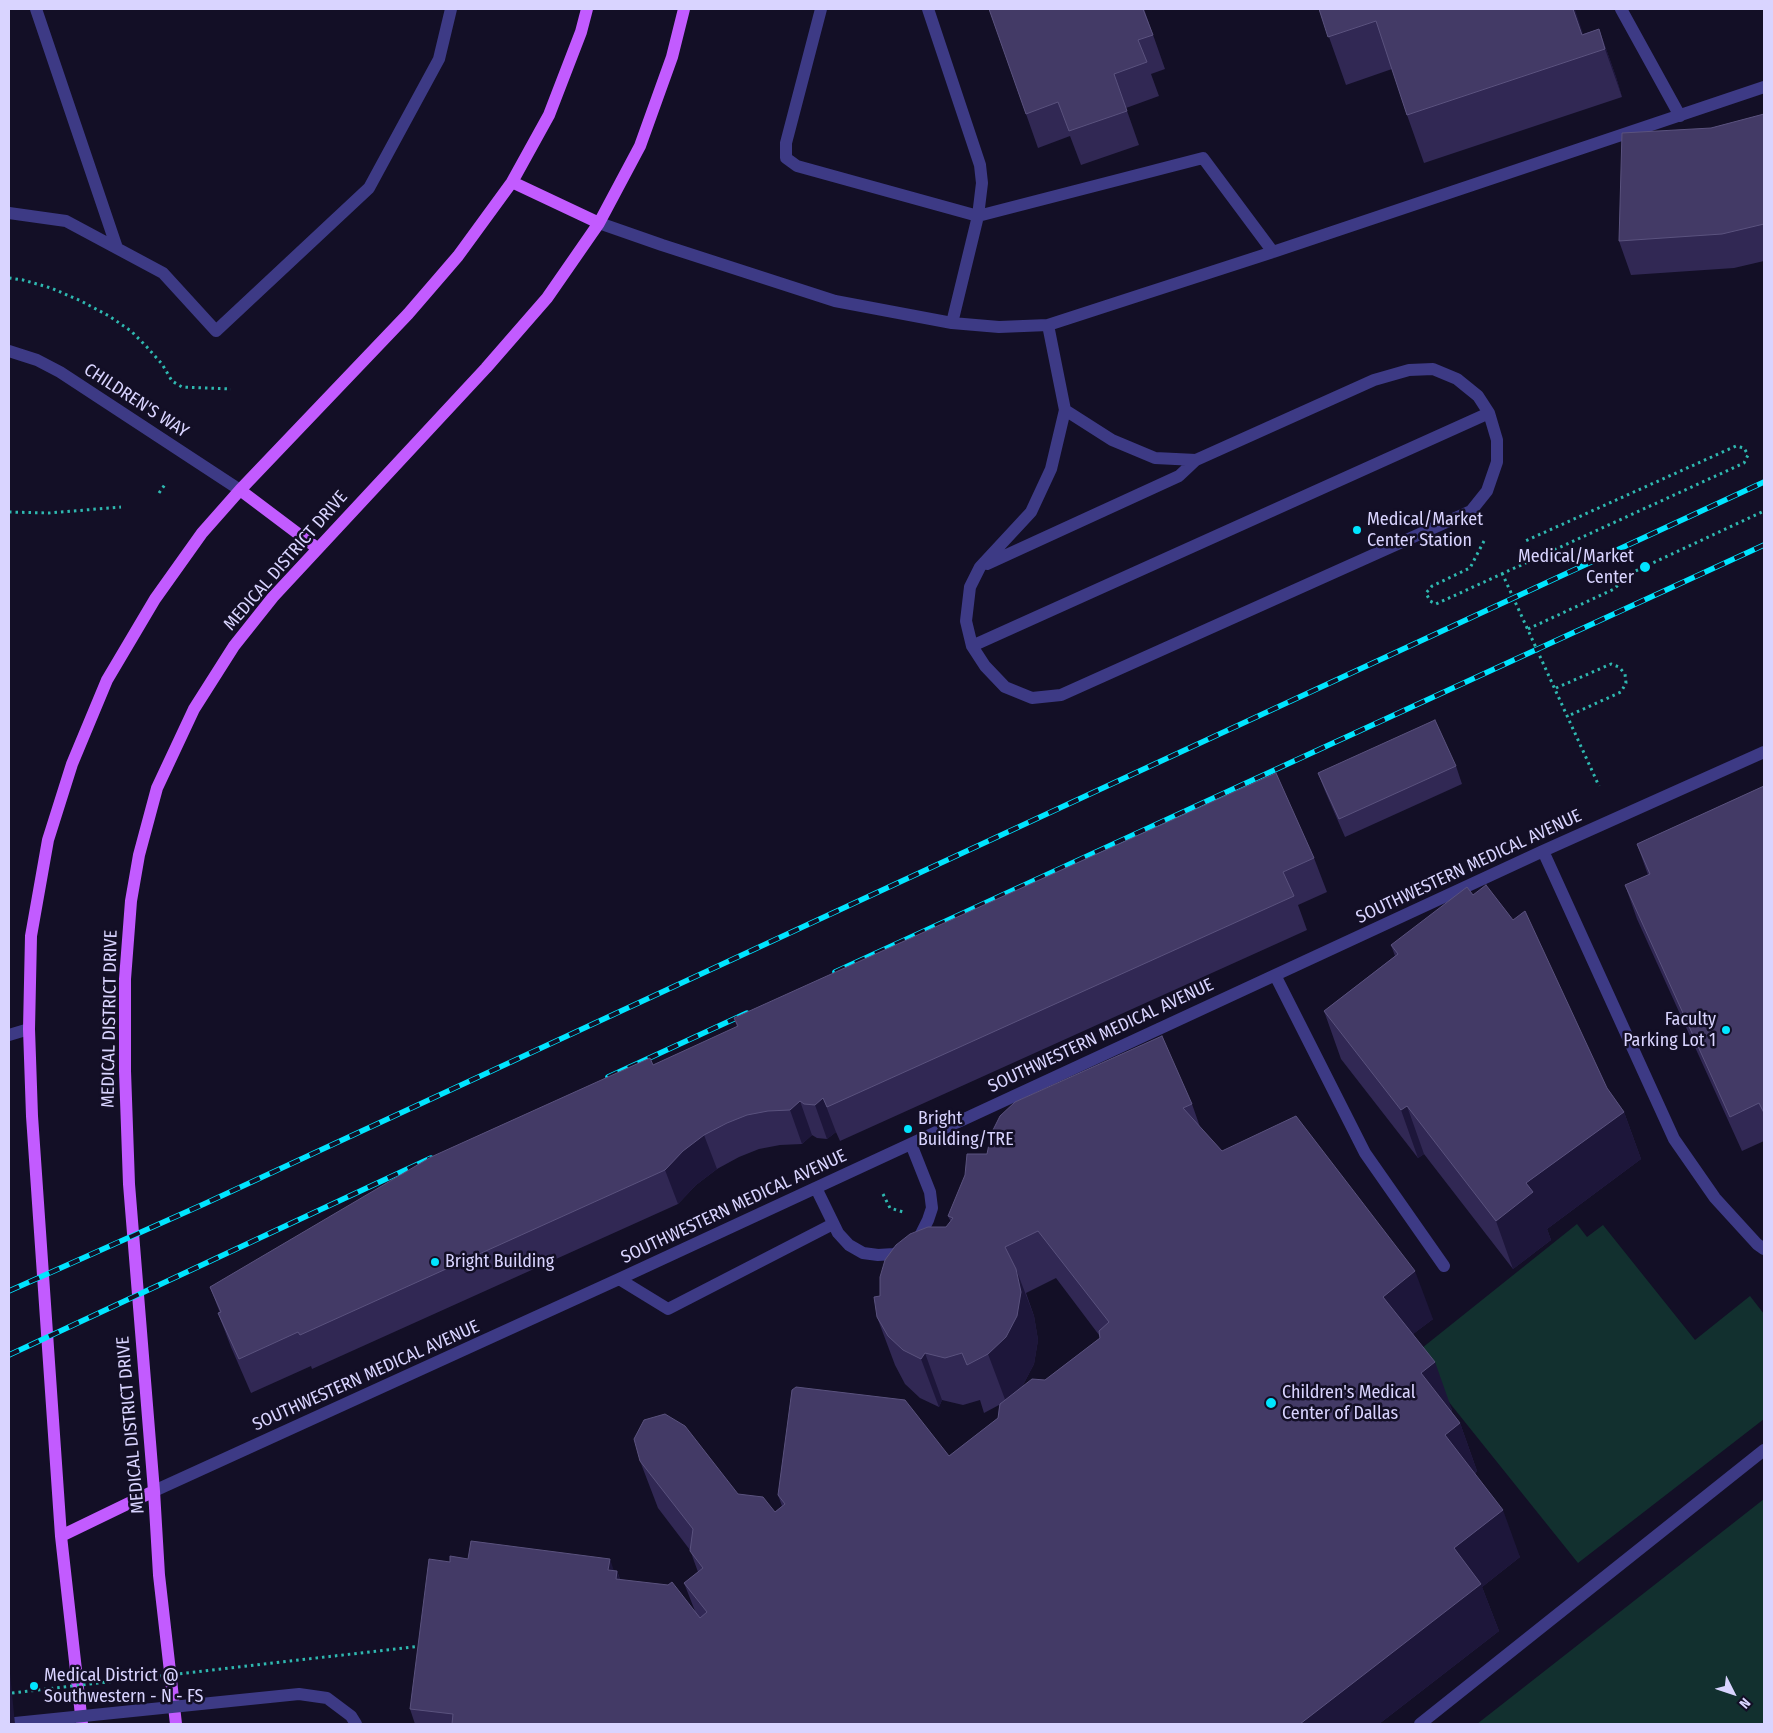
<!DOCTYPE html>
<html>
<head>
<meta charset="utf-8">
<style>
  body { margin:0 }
  #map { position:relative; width:1773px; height:1733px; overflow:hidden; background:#130f26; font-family:"Fira Sans Condensed",sans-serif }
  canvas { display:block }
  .frame { position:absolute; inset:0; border:10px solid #d9d4ff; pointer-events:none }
  .north { position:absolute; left:1708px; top:1668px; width:50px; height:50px; -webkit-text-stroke:4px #130f26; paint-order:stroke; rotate:131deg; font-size:14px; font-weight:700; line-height:20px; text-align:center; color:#d9d4ff }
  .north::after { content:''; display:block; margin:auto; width:18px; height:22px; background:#d9d4ff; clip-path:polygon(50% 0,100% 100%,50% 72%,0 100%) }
</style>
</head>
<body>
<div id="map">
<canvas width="1773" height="1733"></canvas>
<div class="frame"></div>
<div class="north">N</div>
</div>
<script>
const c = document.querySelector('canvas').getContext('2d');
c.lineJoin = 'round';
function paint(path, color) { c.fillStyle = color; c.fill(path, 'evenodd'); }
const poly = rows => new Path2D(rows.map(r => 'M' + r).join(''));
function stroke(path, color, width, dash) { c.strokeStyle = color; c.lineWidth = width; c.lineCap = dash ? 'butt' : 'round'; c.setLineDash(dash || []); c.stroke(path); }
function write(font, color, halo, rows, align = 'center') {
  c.font = font + ' "Fira Sans Condensed",sans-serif'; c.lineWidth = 5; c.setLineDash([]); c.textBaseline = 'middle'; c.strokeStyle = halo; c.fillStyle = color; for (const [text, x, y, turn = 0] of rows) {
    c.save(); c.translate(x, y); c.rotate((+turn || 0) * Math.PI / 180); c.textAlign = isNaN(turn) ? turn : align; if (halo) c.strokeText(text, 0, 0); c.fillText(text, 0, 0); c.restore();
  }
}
const green = poly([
  [1577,1224,1587,1237,1603,1225,1695,1340,1750,1296,1764,1314,1764,1419,1578,1563,1412,1356],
  [1764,1499,1764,1724,1477,1724]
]);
const path = poly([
  [9,278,23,280,51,288,81,301,109,316,131,331,146,346,162,364,172,381,182,387,231,389],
  [159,493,166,483],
  [9,512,49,513,121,507],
  [1484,541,1470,568,1432,586,1426,593,1430,601,1436,604,1744,463,1748,455,1744,448,1736,446,1523,542],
  [1502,573,1599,786],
  [1528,629,1614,589,1629,574,1764,511],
  [1556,688,1611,664,1619,667,1625,674,1626,683,1621,692,1568,716],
  [883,1194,890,1208,903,1212]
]);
const minor = poly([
  [36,9,117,248],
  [821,9,786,143,786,158,797,166,978,216,1203,158,1273,252],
  [928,9,980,165,982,183,978,216,952,323],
  [1621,9,1680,116],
  [9,213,66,221,163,273,216,331,369,188,439,59,451,9],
  [599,223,662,245,835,301,952,323,999,327,1048,325,1273,252,1764,87],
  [1048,325,1065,410,1051,469,1031,512,980,567,970,587,966,621,972,646,985,666,1005,687,1032,698,1061,695,1471,511,1487,491,1497,462,1497,440,1489,413,1478,396,1457,379,1433,369,1409,370,1374,380,1196,460,1155,458,1112,440,1065,410],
  [9,351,37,360,60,372,240,490],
  [987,564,1179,476,1196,460],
  [972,646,1489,413],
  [1543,851,1674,1139,1715,1198,1757,1244,1764,1249],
  [1275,975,1365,1153,1444,1266],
  [9,1035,29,1029],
  [816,1188,838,1233,849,1245,863,1253,878,1255,894,1254,909,1247,920,1236,928,1220,932,1208,930,1192,911,1144],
  [619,1279,668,1309,833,1224],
  [154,1491,619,1279,1543,851,1764,752],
  [1420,1724,1764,1450]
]);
const major = poly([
  [512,182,599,223],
  [240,490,317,548],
  [61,1536,154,1491],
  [82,1724,61,1536,32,1116,29,1029,31,936,48,840,72,764,107,680,155,599,202,533,240,490,408,314,458,256,512,182,549,115,581,32,587,9],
  [176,1724,159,1575,154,1491,129,1184,125,1071,125,979,131,901,139,855,157,788,194,709,234,646,273,597,486,368,547,298,599,223,640,146,672,57,684,9]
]);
const rail = poly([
  [835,972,1764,545],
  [608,1077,747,1013],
  [9,1291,204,1204,1764,482],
  [9,1355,431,1158]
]);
const pathBridge = poly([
  [12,1693,421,1646]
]);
const minorBridge = poly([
  [15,1723,299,1694,327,1698,351,1716,356,1724]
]);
const wall = poly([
  [989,9,1145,9,1144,9,1165,69,1151,74,1159,96,1126,108,1139,145,1081,165,1070,136,1038,148],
  [1319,9,1583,34,1599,29,1616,77,1622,97,1424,163,1407,115,1392,69,1346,85],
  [1764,114,1764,261,1734,268,1631,275,1619,241,1711,128],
  [1456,766,1462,784,1345,837,1325,791,1318,773],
  [1764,786,1764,1141,1742,1151,1637,919,1625,885,1648,875,1637,844],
  [1314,858,1327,892,1298,905,1307,930,840,1141,836,1132,827,1139,817,1138,812,1135,802,1144,780,1145,759,1149,739,1157,717,1169,696,1185,678,1204,312,1369,311,1366,251,1393,231,1347,218,1313,220,1313,210,1287,653,1065,737,1027,734,1018],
  [1391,945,1607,1088,1624,1112,1641,1159,1547,1229,1551,1240,1513,1269,1424,1154,1418,1158,1341,1059,1324,1011,1395,956],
  [1192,1104,1200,1127,1222,1151,1433,1319,1413,1334,1452,1410,1451,1411,1460,1423,1477,1471,1475,1473,1520,1557,1482,1587,1499,1631,1379,1724,415,1724,410,1709,450,1562,468,1559,617,1571,620,1579,695,1611,684,1583,698,1572,690,1550,658,1508,640,1461,738,1494,775,1512,782,1506,778,1495,949,1456,998,1418,999,1405,984,1413,980,1400,963,1405,942,1400,939,1407,920,1398,905,1384,895,1365,877,1317,880,1296,951,1222,948,1216,987,1154],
  [1056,1278,1099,1335,1100,1338,1045,1380,1019,1389,1023,1385,1034,1364,1038,1340,1034,1316,1026,1293]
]);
const shadedWall = poly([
  [1573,9,1575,9,1590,54,1589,54],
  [1599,29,1616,77,1622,97,1605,49],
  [823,1098,836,1132,827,1139,815,1105],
  [800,1101,812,1135,802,1144,790,1110],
  [1407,1106,1424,1154,1418,1158,1401,1110],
  [1624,1112,1641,1159,1547,1229,1551,1240,1513,1269,1496,1221,1526,1183],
  [704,1135,717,1169,696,1185,678,1204,665,1170,683,1151],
  [1016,1269,1034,1316,1038,1340,1034,1364,1023,1385,1006,1402,988,1354],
  [1415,1271,1433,1319,1400,1344,1383,1297],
  [925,1353,942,1400,939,1407,921,1359],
  [1435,1362,1452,1410,1438,1420,1421,1373],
  [1460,1423,1477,1471,1462,1482,1445,1435],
  [1503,1510,1520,1557,1482,1587,1499,1631,1379,1724,1300,1724,1454,1548],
  [610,1559,616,1577,617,1571,634,1619,608,1570],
  [9,1663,15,1724,9,1724]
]);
const building = poly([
  [989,9,1143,9,1153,35,1138,40,1147,62,1114,74,1127,111,1069,131,1058,102,1026,114,989,9],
  [1319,9,1573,9,1582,35,1599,29,1605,49,1407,115,1376,21,1328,37,1319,9],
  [1764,114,1764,224,1722,234,1619,241,1622,133,1711,128,1764,114],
  [1435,720,1456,766,1339,819,1318,773,1435,720],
  [1276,773,1314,858,1283,872,1294,896,827,1107,823,1098,815,1105,804,1104,800,1101,790,1110,768,1111,747,1115,727,1123,704,1135,683,1151,665,1170,300,1335,298,1332,239,1359,218,1313,221,1312,210,1287,431,1157,650,1058,653,1065,738,1026,734,1018,1276,773],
  [1764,786,1764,1113,1759,1103,1730,1117,1625,885,1650,874,1637,844,1764,786],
  [1486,885,1513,920,1525,911,1607,1088,1624,1112,1526,1183,1533,1192,1496,1221,1407,1106,1401,1110,1324,1011,1398,954,1391,945,1467,887,1473,895,1486,885],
  [1162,1036,1192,1104,1183,1108,1222,1151,1296,1116,1415,1271,1383,1297,1435,1362,1421,1373,1460,1423,1445,1435,1503,1510,1454,1548,1481,1584,1300,1724,452,1724,453,1714,410,1709,429,1559,450,1562,450,1556,468,1559,471,1541,610,1559,608,1570,617,1571,616,1579,668,1585,672,1582,700,1618,707,1612,684,1583,703,1568,690,1551,693,1529,640,1461,634,1439,644,1420,665,1414,685,1426,738,1494,763,1497,775,1512,785,1504,778,1495,792,1390,796,1387,905,1400,949,1456,998,1418,1000,1404,1032,1379,1045,1380,1100,1338,1099,1331,1109,1322,1038,1231,1005,1247,1016,1269,1021,1292,1017,1316,1006,1337,988,1354,967,1365,962,1353,945,1358,925,1353,921,1359,903,1350,888,1336,877,1317,874,1297,880,1296,880,1277,885,1260,896,1245,910,1234,928,1227,946,1227,953,1218,948,1216,965,1175,967,1154,987,1154,991,1134,1000,1116,1015,1102,1162,1036]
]);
const markers = [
  [1357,530,5,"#00e5ff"],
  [1645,567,6,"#00e5ff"],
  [1726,1030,5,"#00e5ff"],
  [908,1129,5,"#00e5ff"],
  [435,1262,5,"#00e5ff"],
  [1271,1403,6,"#00e5ff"],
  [34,1686,5,"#00e5ff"]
];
const streetNames = [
  ["CHILDREN'S WAY",136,401,33],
  ["MEDICAL DISTRICT DRIVE",286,561,-49],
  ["SOUTHWESTERN MEDICAL AVENUE",1469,867,-25],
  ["MEDICAL DISTRICT DRIVE",110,1019,-89],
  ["SOUTHWESTERN MEDICAL AVENUE",1101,1036,-25],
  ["SOUTHWESTERN MEDICAL AVENUE",734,1207,-25],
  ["SOUTHWESTERN MEDICAL AVENUE",366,1376,-24],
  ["MEDICAL DISTRICT DRIVE",131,1425,-95]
];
const poiNames = [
  ["Medical/Market",1367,520],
  ["Center Station",1367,541],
  ["Medical/Market",1634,557,"right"],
  ["Center",1634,578,"right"],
  ["Faculty",1716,1020,"right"],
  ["Parking Lot 1",1716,1041,"right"],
  ["Bright",918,1119],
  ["Building/TRE",918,1140],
  ["Bright Building",445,1262],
  ["Children's Medical",1282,1393],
  ["Center of Dallas",1282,1414],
  ["Medical District @",44,1676],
  ["Southwestern - N - FS",44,1697]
];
paint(green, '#12302f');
stroke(path, '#2fb8b0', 3, [2.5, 4]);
stroke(minor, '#3d3a85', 12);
stroke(major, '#c25bff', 12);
stroke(rail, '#00e5ff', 5.5);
stroke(rail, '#130f26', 4, [11]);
stroke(pathBridge, '#2fb8b0', 3, [2.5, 4]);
stroke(minorBridge, '#3d3a85', 12);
paint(wall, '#312854');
paint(shadedWall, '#1d163a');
paint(building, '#433a66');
stroke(building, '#5a527e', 1);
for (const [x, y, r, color] of markers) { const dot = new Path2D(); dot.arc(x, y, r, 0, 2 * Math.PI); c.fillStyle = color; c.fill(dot); stroke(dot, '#130f26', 2); }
write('18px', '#d9d4ff', '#130f26', streetNames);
write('18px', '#d9d4ff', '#130f26', poiNames, 'left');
</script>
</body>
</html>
